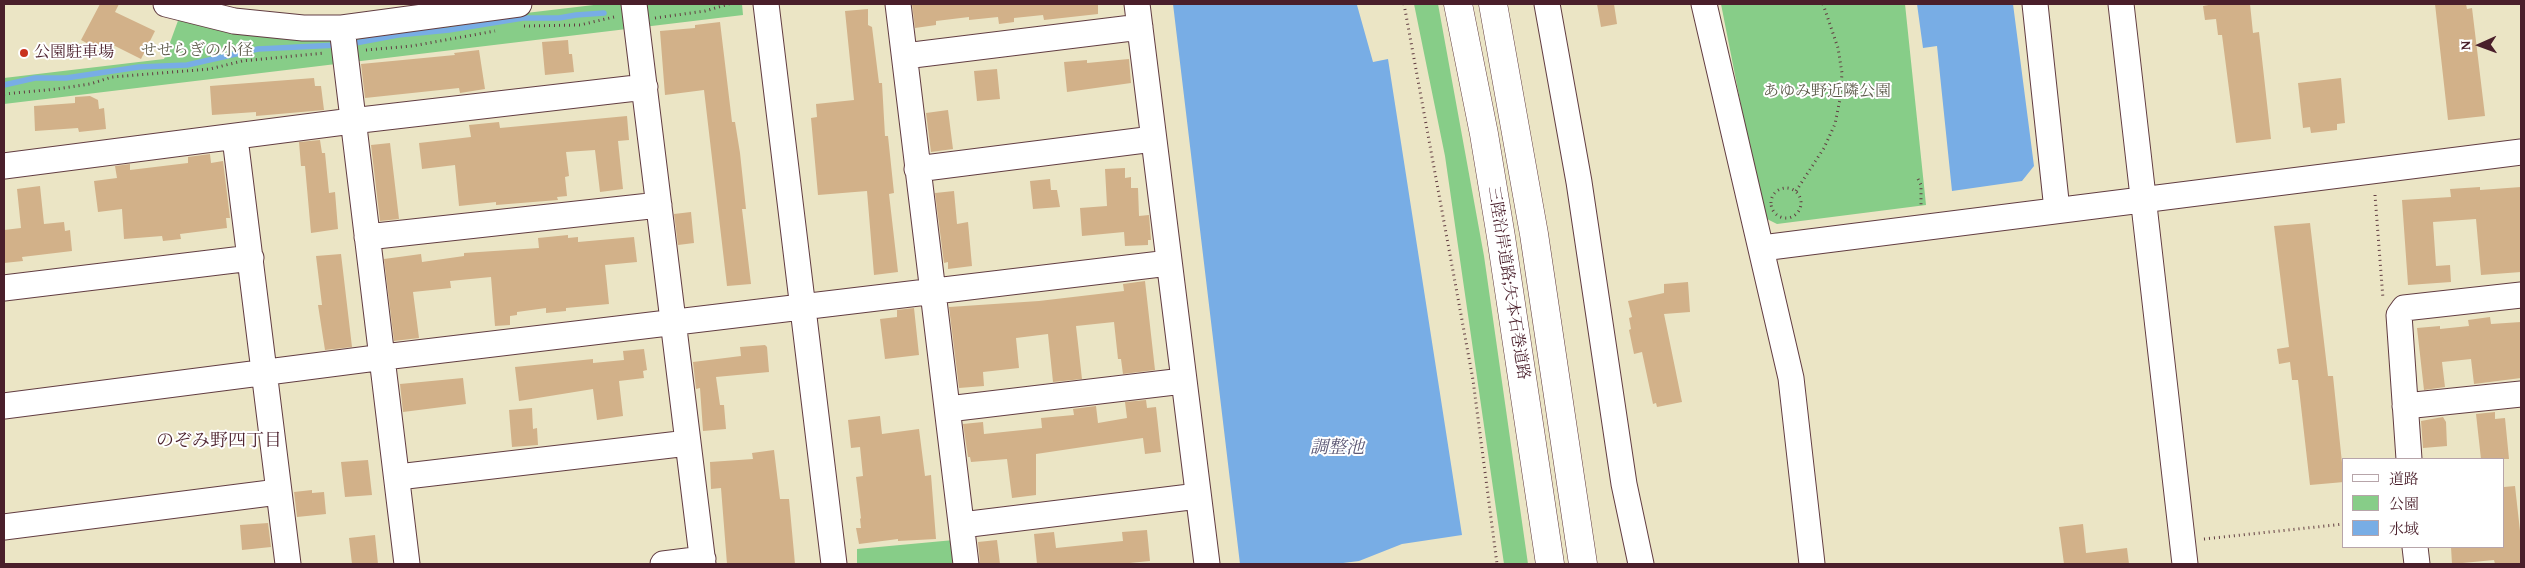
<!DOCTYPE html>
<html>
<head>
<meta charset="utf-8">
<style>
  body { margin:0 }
  #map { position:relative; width:2525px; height:568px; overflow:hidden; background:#ebe5c5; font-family:"Gentium Book Plus","Noto Serif JP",serif }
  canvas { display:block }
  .frame { position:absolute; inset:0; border:5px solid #4a1f2b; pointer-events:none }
  .legend { position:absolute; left:2342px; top:458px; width:162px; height:90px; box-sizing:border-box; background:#fff; border:1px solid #b7a5aa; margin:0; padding:6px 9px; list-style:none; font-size:15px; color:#4a1f2b }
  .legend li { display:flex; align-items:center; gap:10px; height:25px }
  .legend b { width:25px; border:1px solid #b7a5aa }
  .north { position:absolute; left:2455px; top:20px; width:50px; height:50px; -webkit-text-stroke:4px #fff; paint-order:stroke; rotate:268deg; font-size:14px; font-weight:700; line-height:20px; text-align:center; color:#4a1f2b }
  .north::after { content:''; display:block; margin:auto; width:18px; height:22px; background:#4a1f2b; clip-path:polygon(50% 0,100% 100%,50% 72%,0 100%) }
</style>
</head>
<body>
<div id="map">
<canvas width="2525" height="568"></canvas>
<div class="frame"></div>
<ul class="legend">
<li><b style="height:6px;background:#fff"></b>道路</li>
<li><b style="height:14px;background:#87cd88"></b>公園</li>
<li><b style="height:14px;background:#78ade5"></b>水域</li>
</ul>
<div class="north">N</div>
</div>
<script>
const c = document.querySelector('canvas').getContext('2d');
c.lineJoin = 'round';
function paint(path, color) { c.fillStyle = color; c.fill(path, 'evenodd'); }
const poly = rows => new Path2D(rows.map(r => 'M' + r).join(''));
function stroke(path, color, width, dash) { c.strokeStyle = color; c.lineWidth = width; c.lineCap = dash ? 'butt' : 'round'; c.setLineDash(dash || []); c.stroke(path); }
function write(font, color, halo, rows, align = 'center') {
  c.font = font + ' "Gentium Book Plus","Noto Serif JP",serif'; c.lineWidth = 4; c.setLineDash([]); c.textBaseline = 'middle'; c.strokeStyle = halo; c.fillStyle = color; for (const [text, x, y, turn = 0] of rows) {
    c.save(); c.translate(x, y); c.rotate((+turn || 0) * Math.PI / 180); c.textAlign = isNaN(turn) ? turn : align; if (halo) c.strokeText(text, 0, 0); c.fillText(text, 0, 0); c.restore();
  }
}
const green = poly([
  [602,4,742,4,743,15,4,104,4,78,164,59,179,18,332,36],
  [1414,4,1438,4,1484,256,1528,564,1504,564,1445,156],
  [1721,4,1905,4,1926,205,1777,224,1763,217],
  [954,540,955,564,857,564,857,549]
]);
const water = poly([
  [1173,4,1354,4,1357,5,1373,62,1388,59,1462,535,1402,544,1359,561,1335,564,1240,564],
  [1917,4,2013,4,2034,166,2022,181,1952,191,1937,46,1923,48]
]);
const stream = poly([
  [350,44,398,35,449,30,523,18,559,18,576,15,604,13],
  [4,85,35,78,66,78,139,67,187,65,258,49,338,45]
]);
const building = poly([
  [100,4,119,4,115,12,155,31,141,59,107,42,102,51,81,40],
  [912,4,1098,4,1098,14,1044,20,1043,15,1014,18,1014,22,999,24,998,17,969,20,969,17,936,21,936,25,915,28],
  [1597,4,1614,4,1617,24,1601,27],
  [2214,4,2250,4,2253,33,2259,32,2271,139,2236,143,2222,35,2218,35,2216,19,2205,20,2203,6],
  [2435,4,2466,4,2467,9,2472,8,2485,116,2448,120],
  [868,9,868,25,872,27,879,83,882,83,885,136,888,136,894,193,889,194,898,272,874,275,867,191,818,195,811,118,817,117,816,104,854,100,845,11],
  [720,22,732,122,735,122,740,153,746,209,742,209,751,284,727,286,704,90,665,95,660,31,695,28,695,25],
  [568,40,569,54,572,54,574,72,545,75,542,42],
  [479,50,485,89,460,93,459,88,365,98,361,64,455,55,454,53],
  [1129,59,1131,83,1067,92,1064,62,1087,60,1087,63],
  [997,69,1000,99,977,101,974,71],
  [314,78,315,86,321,86,324,110,256,116,256,112,212,115,210,86],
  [2341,78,2345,123,2337,124,2337,130,2311,133,2310,127,2303,128,2298,83],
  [90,96,98,100,99,109,104,108,106,129,79,132,78,128,35,131,34,106,75,103,75,97],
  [948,110,953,149,931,152,926,113],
  [627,116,629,140,618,141,623,189,600,192,595,150,566,152,569,176,565,177,567,196,557,197,558,200,496,205,496,202,459,206,455,165,422,169,419,143,471,137,469,125,499,122,500,128],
  [320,140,322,153,325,153,329,193,335,192,338,229,311,233,305,166,301,166,299,142],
  [390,143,399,219,380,221,371,145],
  [210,154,211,163,223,161,230,218,226,218,227,228,180,234,181,239,163,241,162,236,124,239,122,209,98,212,94,181,117,178,115,166,130,164,130,170,188,163,188,157],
  [1125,168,1125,178,1131,177,1131,188,1138,188,1139,216,1149,215,1151,240,1148,240,1148,245,1125,246,1124,232,1082,236,1080,208,1107,206,1105,169],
  [1050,179,1051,190,1057,190,1060,207,1033,209,1030,181],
  [40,186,44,224,64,222,65,231,70,230,72,251,22,257,23,261,4,263,4,230,21,228,17,189],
  [2480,187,2480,190,2521,187,2521,272,2481,275,2476,219,2433,222,2436,266,2450,265,2451,282,2408,285,2402,200,2451,197,2450,189],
  [954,191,957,224,968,222,972,266,948,269,948,262,944,263,935,193],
  [691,212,694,243,678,245,674,214],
  [2310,223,2328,376,2333,376,2344,482,2310,485,2298,380,2292,380,2290,362,2279,364,2277,349,2289,347,2274,226],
  [568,235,568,238,578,237,578,242,634,237,637,262,605,265,609,304,566,308,566,311,546,313,546,308,517,312,517,315,510,316,510,325,495,326,491,277,450,281,451,288,413,292,419,338,394,341,384,259,421,254,422,262,464,256,464,253,539,248,538,238],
  [341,254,352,347,325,350,318,305,322,305,316,256],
  [1145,281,1155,370,1123,374,1121,359,1118,359,1114,322,1076,326,1082,379,1053,382,1048,334,1016,338,1019,368,983,372,984,386,959,388,949,307,1039,301,1124,291,1123,284],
  [1688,282,1690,312,1664,314,1682,402,1657,407,1656,403,1653,404,1642,352,1634,354,1629,330,1631,329,1629,318,1632,317,1628,301,1664,293,1664,284],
  [914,308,919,355,885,359,880,319,897,317,897,310],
  [2490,317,2491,324,2521,322,2521,378,2474,384,2471,359,2442,362,2445,387,2424,390,2417,328,2440,326,2440,329,2469,326,2468,320],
  [765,345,767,347,769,372,716,377,720,405,724,405,726,429,703,431,700,388,696,389,693,362,741,356,740,347],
  [644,349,647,370,643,371,644,378,619,381,623,416,597,420,593,389,519,401,515,367,593,359,593,363,624,360,623,351],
  [463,378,466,404,403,412,400,384],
  [1146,400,1147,408,1156,407,1161,452,1145,454,1143,438,1036,454,1036,495,1012,498,1007,459,971,462,970,457,968,457,963,424,983,422,984,434,1042,428,1041,418,1074,415,1073,409,1096,406,1098,423,1127,418,1125,402],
  [532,408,533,429,537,428,538,445,512,447,509,410],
  [2495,412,2495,419,2505,418,2509,459,2481,459,2476,414],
  [880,416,882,434,919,429,925,476,931,475,936,539,898,541,898,539,859,544,856,528,861,528,860,519,861,518,856,477,863,476,860,447,851,448,848,420],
  [2443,417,2446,422,2447,446,2423,448,2421,421],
  [774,450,780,499,789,499,795,564,727,564,721,488,711,489,710,462,753,459,752,453],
  [368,460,372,495,345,497,341,462],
  [2515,486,2521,540,2521,564,2495,564,2494,560,2452,564,2451,547,2504,547,2504,487],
  [312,490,312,493,324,492,326,514,297,517,294,492],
  [268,523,271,547,242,550,240,525],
  [2083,524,2086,553,2127,548,2129,564,2064,564,2059,527],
  [1147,530,1150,561,1120,564,1037,564,1034,534,1054,532,1056,548,1123,541,1122,532],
  [375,535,378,564,352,564,349,538],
  [997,540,1000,564,980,564,978,542]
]);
const path = poly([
  [1404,4,1473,380,1497,564],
  [655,18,705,11,729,4],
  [524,26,580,25,614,17],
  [366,50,412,46,495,31],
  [4,94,57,89,90,84,112,77,210,69,242,61,325,53],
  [1918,179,1921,185,1921,208],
  '1771 203a15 15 0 1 1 30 0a15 15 0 1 1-30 0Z',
  [1796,191,1824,148,1835,124,1840,99,1842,73,1838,48,1823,4],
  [2375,195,2383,299],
  [2204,539,2344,524]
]);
const minor = poly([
  [166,4,234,21,303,28,342,28,519,4],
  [634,4,703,564],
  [766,4,834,564],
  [898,4,966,564],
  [1137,4,1207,564],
  [1547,4,1579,182,1624,484,1641,564],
  [1704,4,1791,378,1812,564],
  [2035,4,2057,210],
  [2121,4,2185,564],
  [342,28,407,564],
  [905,56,1140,27],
  [235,138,288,564],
  [4,166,352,121,645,87],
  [917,169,1153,139],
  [367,237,659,205],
  [1762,248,2521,152],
  [4,288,251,258],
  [4,406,384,357,1169,263],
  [2405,406,2521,394],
  [948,409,1183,381],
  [2409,459,2399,315,2404,308,2521,295],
  [398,477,688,443],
  [962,525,1198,496],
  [4,527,278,492],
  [2415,547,2417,564],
  [663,564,703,559]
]);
const highway = poly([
  [1458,4,1484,134,1501,237,1550,564],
  [1493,4,1534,234,1583,564]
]);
const markers = [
  [24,53,5,"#c8321e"]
];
const parkNames = [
  ["せせらぎの小径",197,51],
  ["あゆみ野近隣公園",1827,92]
];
const poiNames = [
  ["公園駐車場",34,53]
];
const streetNames = [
  ["三陸沿岸道路;矢本石巻道路",1508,283,81]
];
const neighbourhoodNames = [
  ["のぞみ野四丁目",219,441]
];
const waterNames = [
  ["調整池",1337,448]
];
paint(green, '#87cd88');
paint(water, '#78ade5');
stroke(stream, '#78ade5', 5.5);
paint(building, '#d2b189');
stroke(minor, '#623d42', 27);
stroke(highway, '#623d42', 29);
stroke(path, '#623d42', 3, [1, 4]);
stroke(minor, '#fff', 25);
stroke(highway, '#fff', 28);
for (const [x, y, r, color] of markers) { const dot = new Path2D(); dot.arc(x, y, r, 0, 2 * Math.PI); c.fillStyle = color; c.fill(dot); stroke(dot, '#fff', 2); }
write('16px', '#5f5c4c', '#fff', parkNames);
write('16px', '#4a1f2b', '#fff', poiNames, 'left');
write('16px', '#4a1f2b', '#fff', streetNames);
write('18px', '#4a1f2b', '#fff', neighbourhoodNames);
write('italic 18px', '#5c5875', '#fff', waterNames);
</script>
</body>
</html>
